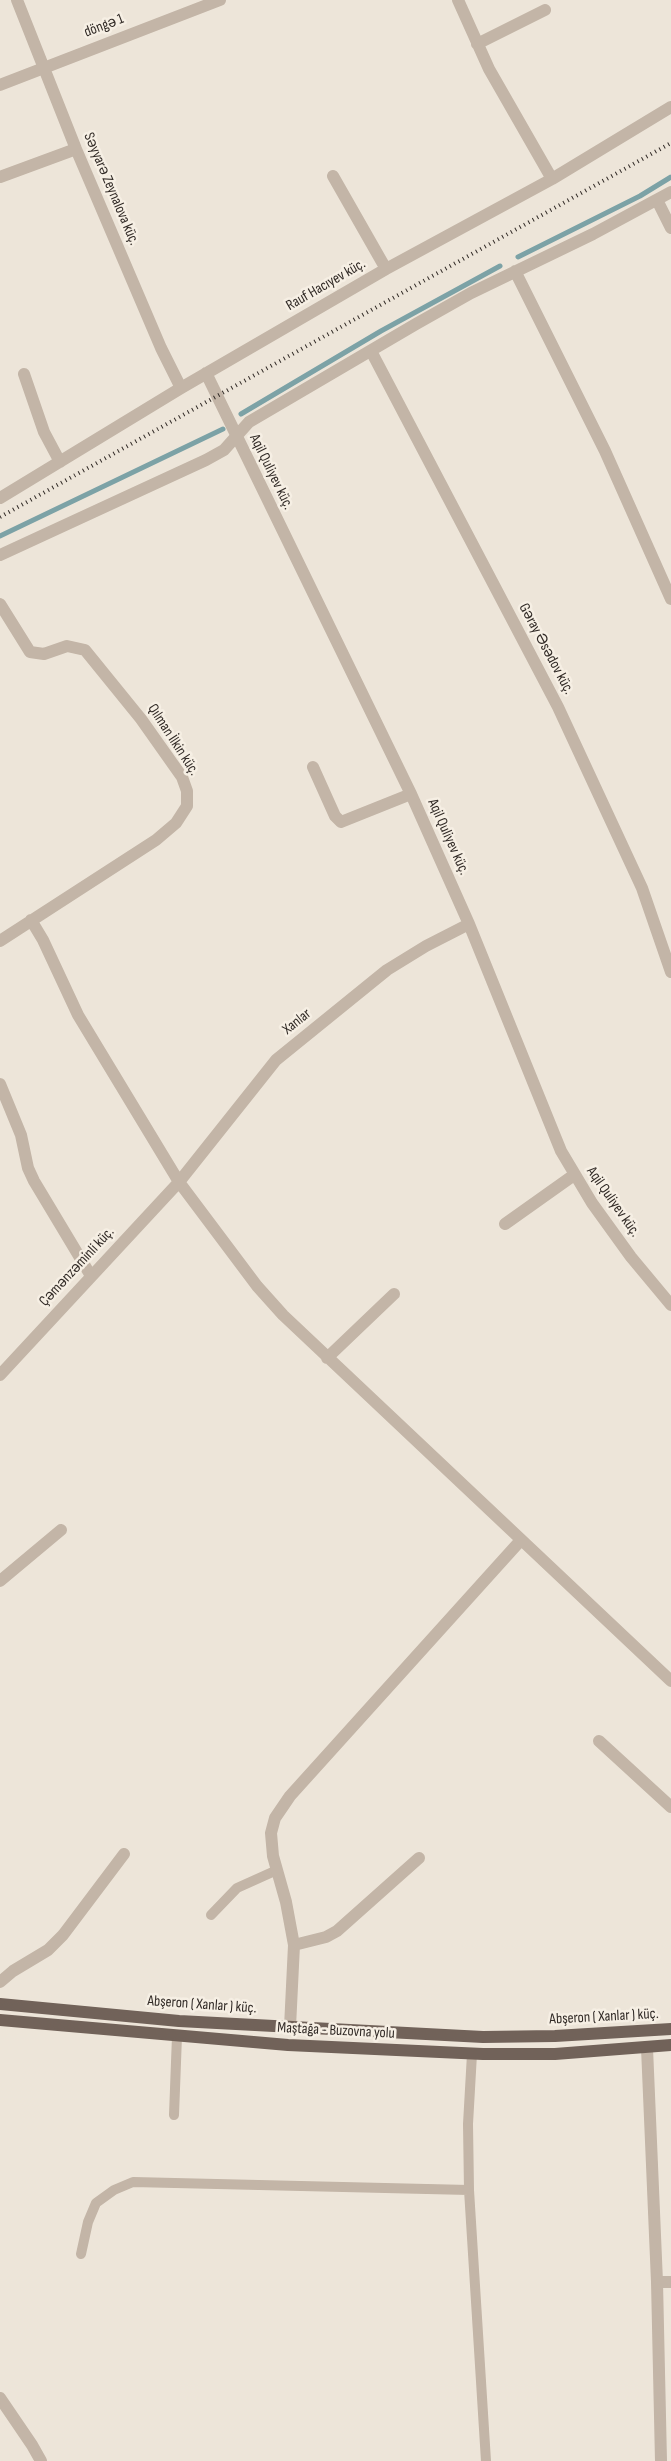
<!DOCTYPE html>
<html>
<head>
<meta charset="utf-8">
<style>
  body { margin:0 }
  canvas { display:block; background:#ede5d9 }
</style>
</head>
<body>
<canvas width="671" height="2461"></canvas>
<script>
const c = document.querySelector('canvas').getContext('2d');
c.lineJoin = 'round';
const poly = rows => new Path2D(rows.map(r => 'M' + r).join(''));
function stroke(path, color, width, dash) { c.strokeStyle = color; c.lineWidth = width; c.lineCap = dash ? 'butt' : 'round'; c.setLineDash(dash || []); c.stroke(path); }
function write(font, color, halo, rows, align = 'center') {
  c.font = font + ' "Sofia Sans Condensed",sans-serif'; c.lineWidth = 5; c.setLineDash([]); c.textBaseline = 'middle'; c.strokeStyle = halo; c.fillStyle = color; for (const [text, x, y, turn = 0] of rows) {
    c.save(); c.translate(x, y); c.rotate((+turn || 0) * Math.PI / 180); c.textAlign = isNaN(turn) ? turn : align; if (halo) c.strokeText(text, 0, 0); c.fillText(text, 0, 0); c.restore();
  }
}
const stream = poly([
  [518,257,640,196,671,177],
  [241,414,381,331,500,266],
  [0,536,223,429]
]);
const lane = poly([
  [211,1915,237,1888,277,1870],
  [472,2054,468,2124,469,2190,486,2461],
  [174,2115,177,2036],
  [81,2254,88,2222,96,2203,114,2190,133,2182,469,2190]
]);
const street = poly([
  [17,0,76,149,161,348,181,388],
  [458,0,489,69,552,179],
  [477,44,545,10],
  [0,85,220,0],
  [333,176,386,269],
  [0,177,76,149],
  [657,200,671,228],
  [515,271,605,451,671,599],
  [371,351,558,707,642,888,671,972],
  [206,373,411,794,469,924,561,1151,592,1203,631,1257,671,1305],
  [24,374,44,432,60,462],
  [0,498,181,388,386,269,552,179,671,107],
  [0,555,206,460,224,450,249,422,416,324,471,293,593,234,671,192],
  [0,604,30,652,44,654,67,646,85,650,141,719,182,777,187,791,187,806,176,823,156,840,0,941],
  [313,767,335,816,341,822,411,794],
  [31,920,43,940,78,1015,179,1182,257,1286,283,1315,671,1681],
  [0,1084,21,1135,28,1168,34,1181,91,1276],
  [505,1224,574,1175],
  [327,1358,394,1294],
  [0,1375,179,1182,276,1060,387,970,426,946,469,924],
  [0,1581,61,1530],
  [599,1741,671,1807],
  [294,1945,326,1937,337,1931,419,1858],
  [0,1982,13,1971,48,1950,63,1935,124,1854],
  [290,2027,294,1945,286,1902,273,1856,271,1833,275,1818,290,1796,521,1540],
  [647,2048,657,2282,661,2461],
  [657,2282,671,2282],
  [0,2398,32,2445,41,2461]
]);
const primary = poly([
  [0,2004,179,2021,483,2037,555,2036,671,2029],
  [0,2020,288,2045,483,2054,555,2054,671,2045]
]);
const rail = poly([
  [0,517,671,143]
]);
const streetNames = [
  ["döngə 1",104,26,-21],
  ["Səyyarə Zeynalova küç.",111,189,67],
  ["Rauf Hacıyev küç.",326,285,-30],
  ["Aqil Quliyev küç.",271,472,64],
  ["Gəray Əsədov küç.",546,649,62],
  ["Qılman İlkin küç.",173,740,57],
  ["Aqil Quliyev küç.",448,837,66],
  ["Xanlar",297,1022,-39],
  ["Aqil Quliyev küç.",613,1202,55],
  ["Çəmənzəminli küç.",77,1267,-47],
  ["Abşeron ( Xanlar ) küç.",202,2005,4],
  ["Abşeron ( Xanlar ) küç.",604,2017,-3],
  ["Maştağa - Buzovna yolu",336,2031,3]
];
stroke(stream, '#7ca2a6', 5);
stroke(lane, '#c3b5a7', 10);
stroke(street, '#c3b5a7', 12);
stroke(primary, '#716259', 12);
stroke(rail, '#312a26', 4, [1, 4]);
write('15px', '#312a26', '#f6efe4', streetNames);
</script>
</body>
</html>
